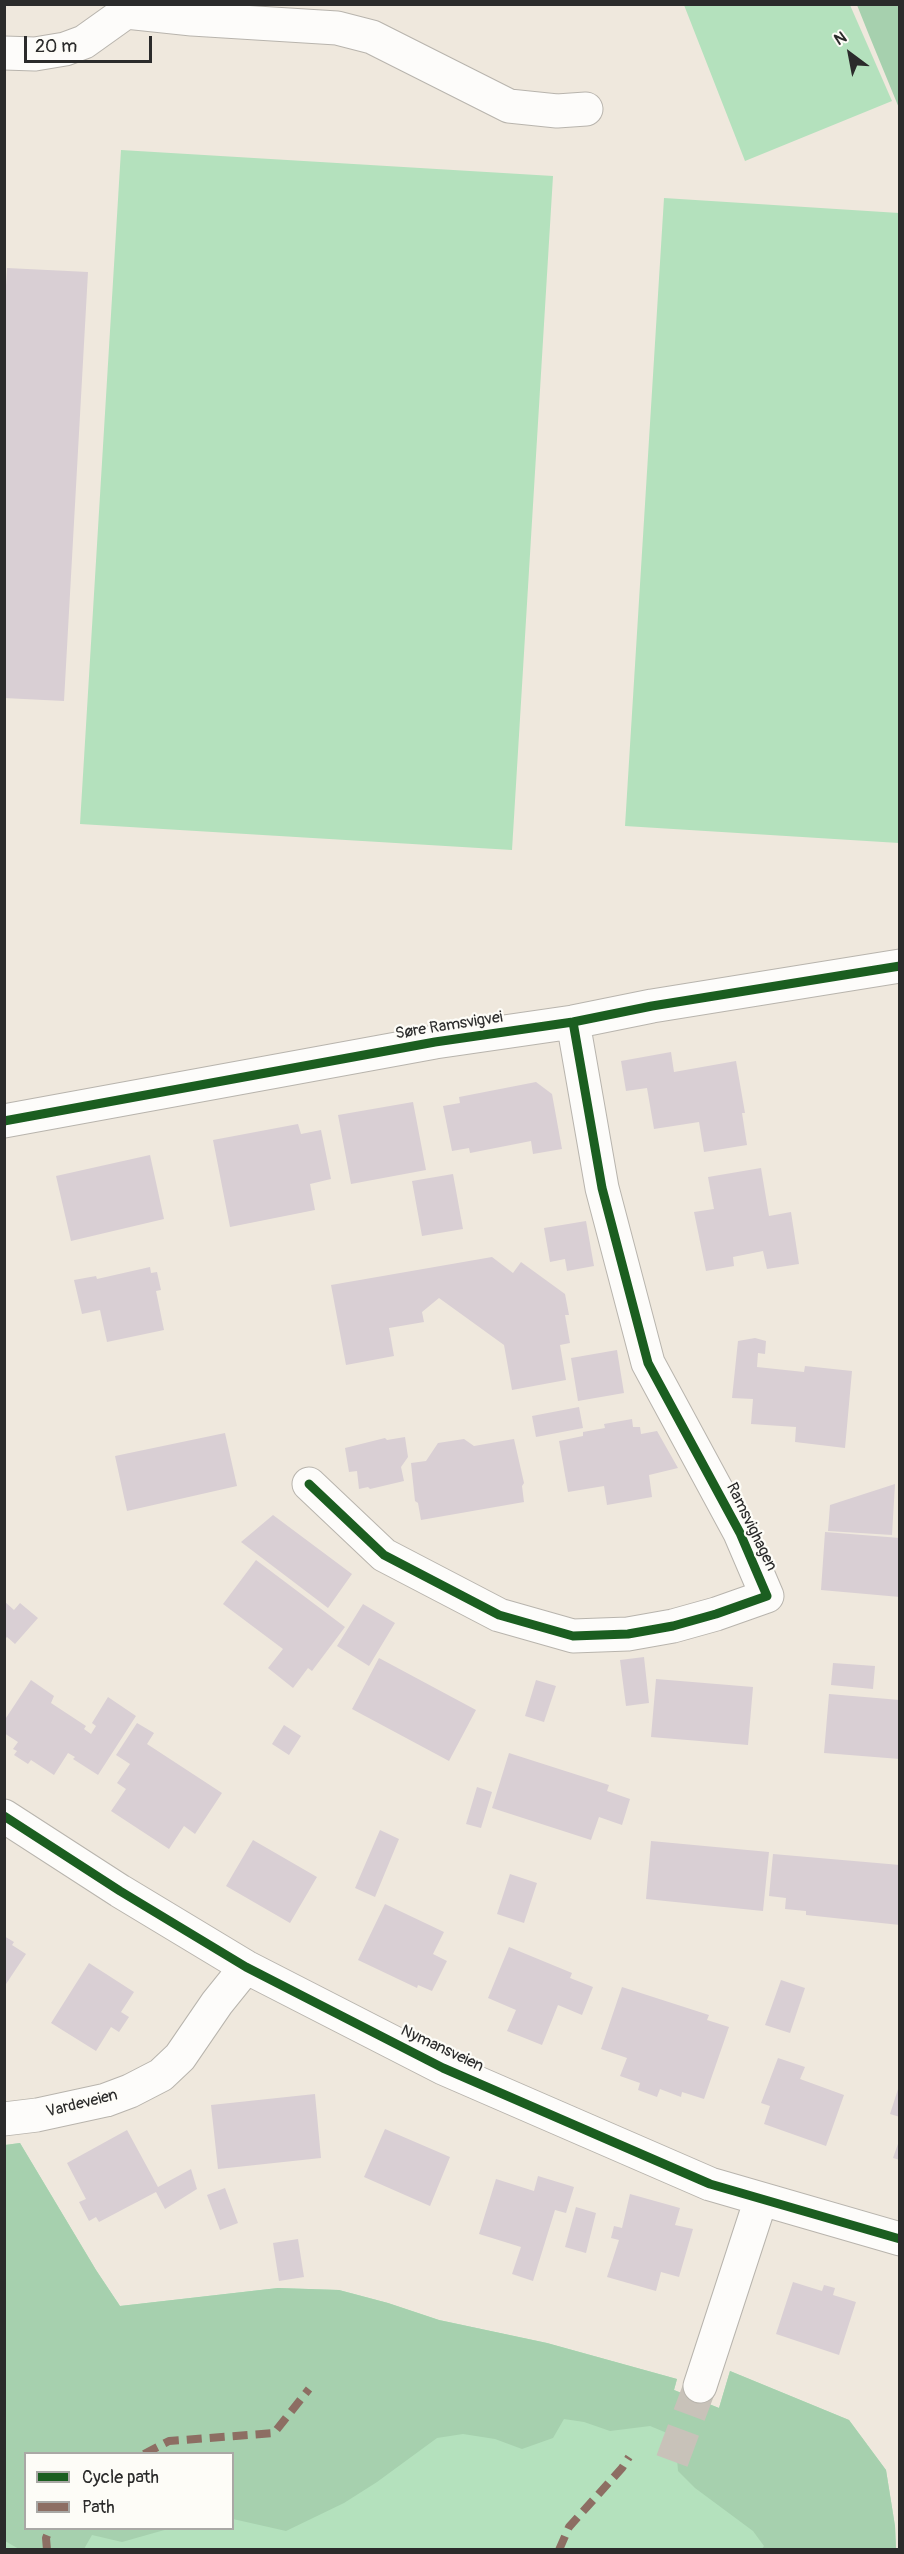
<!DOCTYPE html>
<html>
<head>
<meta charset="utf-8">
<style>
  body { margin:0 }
  #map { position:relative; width:904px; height:2554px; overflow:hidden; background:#efe8dd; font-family:Pangolin,sans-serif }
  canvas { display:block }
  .frame { position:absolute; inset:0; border:6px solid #2b2b2b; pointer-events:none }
  .legend { position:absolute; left:24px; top:2452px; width:210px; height:78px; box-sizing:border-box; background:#fdfcf7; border:2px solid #a9a8a5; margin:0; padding:8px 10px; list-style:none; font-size:18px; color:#2b2b2b }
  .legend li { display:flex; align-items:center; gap:12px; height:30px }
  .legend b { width:30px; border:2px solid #a9a8a5 }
  .north { position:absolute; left:820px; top:24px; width:60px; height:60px; -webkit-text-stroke:4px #fdfcf7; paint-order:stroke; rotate:328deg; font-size:16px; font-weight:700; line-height:24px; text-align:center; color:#2b2b2b }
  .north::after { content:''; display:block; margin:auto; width:21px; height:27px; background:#2b2b2b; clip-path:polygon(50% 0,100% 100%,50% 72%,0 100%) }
  .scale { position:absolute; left:24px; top:36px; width:128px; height:27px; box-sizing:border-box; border:3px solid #2b2b2b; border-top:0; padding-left:8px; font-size:18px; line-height:21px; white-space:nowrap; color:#2b2b2b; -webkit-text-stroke:4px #fdfcf7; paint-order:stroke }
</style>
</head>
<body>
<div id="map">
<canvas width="904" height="2554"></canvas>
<div class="frame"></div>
<ul class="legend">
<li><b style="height:8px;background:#1b5e20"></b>Cycle path</li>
<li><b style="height:8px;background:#8d6e63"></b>Path</li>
</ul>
<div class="north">N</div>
<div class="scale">20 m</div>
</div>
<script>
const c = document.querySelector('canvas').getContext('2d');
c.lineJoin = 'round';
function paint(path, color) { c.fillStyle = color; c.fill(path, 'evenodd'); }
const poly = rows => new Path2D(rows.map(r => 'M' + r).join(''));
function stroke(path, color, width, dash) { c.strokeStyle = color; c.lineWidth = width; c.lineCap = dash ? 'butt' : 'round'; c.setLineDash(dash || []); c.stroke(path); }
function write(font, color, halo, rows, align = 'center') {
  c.font = font + ' Pangolin,sans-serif'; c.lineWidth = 4.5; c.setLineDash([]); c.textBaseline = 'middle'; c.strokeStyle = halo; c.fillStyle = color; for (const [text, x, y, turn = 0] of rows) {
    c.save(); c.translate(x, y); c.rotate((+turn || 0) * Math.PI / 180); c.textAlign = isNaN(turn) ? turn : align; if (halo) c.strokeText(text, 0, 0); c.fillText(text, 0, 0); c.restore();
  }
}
const green = poly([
  [684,5,850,5,892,101,745,161],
  [121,150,553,176,512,850,80,824],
  [664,198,899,213,899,843,625,826],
  [20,2143,96,2270,120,2306,278,2288,339,2290,388,2303,439,2320,547,2343,677,2379,674,2390,719,2408,730,2371,849,2420,886,2470,895,2526,896,2549,5,2549,5,2145],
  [26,2454,232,2454,232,2528,26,2528]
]);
const forest = poly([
  [857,5,899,5,899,108,869,35],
  [20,2143,96,2270,120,2306,278,2288,339,2290,388,2303,439,2320,547,2343,677,2379,674,2390,719,2408,730,2371,849,2420,886,2470,895,2526,896,2549,762,2549,764,2546,753,2531,695,2488,678,2471,676,2446,667,2433,650,2426,610,2431,584,2422,564,2419,553,2438,522,2449,495,2439,463,2434,437,2438,377,2482,344,2503,286,2531,233,2519,232,2454,26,2454,26,2528,168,2529,122,2542,92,2535,84,2549,19,2549,5,2541,5,2145]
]);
const building = poly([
  [7,268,88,272,64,701,4,698,4,320],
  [671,1052,674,1072,736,1061,745,1113,742,1113,747,1145,704,1152,699,1122,654,1129,647,1088,626,1091,621,1061],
  [536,1082,552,1094,562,1149,533,1154,531,1141,470,1153,469,1148,452,1151,443,1106,460,1103,459,1097],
  [413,1102,426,1170,351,1184,338,1115],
  [298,1124,301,1134,321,1130,331,1179,310,1184,315,1210,230,1227,213,1140],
  [150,1155,164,1219,71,1241,56,1176],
  [761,1168,769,1216,791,1212,799,1264,767,1269,763,1251,733,1257,734,1266,706,1271,694,1212,714,1209,708,1177],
  [453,1174,463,1229,422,1236,412,1181],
  [586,1221,594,1266,567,1271,565,1259,550,1262,544,1228],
  [492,1257,513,1273,521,1262,565,1294,569,1315,565,1315,570,1343,560,1345,566,1380,512,1390,504,1345,439,1298,422,1312,424,1322,389,1328,394,1356,346,1365,331,1285],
  [150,1267,151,1273,157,1272,161,1290,156,1291,164,1330,107,1342,100,1310,82,1314,74,1280,96,1276,97,1279],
  [755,1338,766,1341,765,1354,758,1353,757,1367,804,1372,805,1366,852,1371,845,1448,795,1442,796,1427,751,1424,753,1399,732,1398,738,1341],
  [617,1350,624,1393,578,1401,571,1358],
  [579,1407,583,1428,536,1437,532,1416],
  [632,1419,633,1427,640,1427,641,1434,657,1431,678,1468,649,1475,652,1497,607,1505,604,1486,568,1492,559,1441,583,1436,583,1432,605,1428,604,1424],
  [225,1433,237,1486,127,1511,115,1456],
  [405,1437,408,1457,401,1467,404,1481,370,1489,368,1487,359,1489,357,1471,349,1472,345,1448,385,1438,387,1440],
  [464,1439,474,1446,514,1439,524,1483,522,1486,524,1502,421,1520,418,1503,415,1501,411,1463,426,1461,438,1443],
  [895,1484,892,1535,828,1531,830,1505],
  [273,1515,352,1574,328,1608,241,1542],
  [825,1532,900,1538,900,1597,821,1590],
  [256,1560,345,1627,312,1671,308,1668,293,1688,268,1668,283,1649,223,1604],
  [4,1601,14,1610,20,1603,38,1618,15,1644,7,1637,4,1640],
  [363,1604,395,1623,369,1666,337,1646],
  [644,1657,649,1703,626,1706,620,1660],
  [379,1658,476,1710,449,1761,352,1709],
  [833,1663,875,1666,873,1689,831,1685],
  [656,1679,753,1687,748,1745,651,1737],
  [31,1680,54,1696,51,1703,86,1726,84,1729,91,1734,96,1726,92,1723,108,1697,136,1716,98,1775,73,1759,75,1757,68,1753,54,1775,31,1760,28,1764,14,1755,17,1751,13,1749,18,1742,4,1733,4,1721],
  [536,1680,556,1686,544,1722,525,1716],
  [829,1694,900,1700,900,1759,824,1753],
  [137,1723,154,1733,147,1744,222,1793,195,1834,184,1826,169,1849,111,1811,126,1789,117,1783,130,1764,116,1755],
  [284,1725,301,1736,289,1755,272,1744],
  [509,1753,609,1785,607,1791,630,1799,622,1825,599,1817,591,1840,492,1808],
  [477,1787,492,1792,481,1828,466,1824],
  [380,1830,399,1839,375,1897,355,1888],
  [253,1840,317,1877,290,1923,226,1886],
  [651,1841,769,1852,763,1911,646,1899],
  [773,1854,900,1865,900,1925,806,1915,806,1911,785,1909,786,1898,769,1896],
  [510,1874,537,1883,524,1923,497,1914],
  [385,1904,444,1932,433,1954,447,1961,432,1991,418,1985,417,1988,358,1960],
  [4,1936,14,1942,12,1945,26,1954,4,1987],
  [509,1947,572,1973,570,1978,593,1987,582,2015,558,2005,542,2045,507,2031,516,2010,488,1998],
  [89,1963,134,1992,121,2012,129,2017,119,2032,111,2027,96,2051,51,2023],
  [781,1980,805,1988,790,2033,765,2025],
  [622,1987,709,2015,707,2020,729,2027,704,2099,682,2092,681,2097,660,2089,657,2097,638,2090,640,2083,620,2076,627,2058,601,2049],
  [778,2058,805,2067,800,2079,844,2095,826,2146,764,2124,770,2106,761,2103],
  [899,2086,900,2086,900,2117,890,2114],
  [315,2094,321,2158,218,2169,211,2105],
  [385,2129,450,2157,430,2206,364,2177],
  [127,2130,158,2187,191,2169,197,2189,165,2209,156,2192,99,2222,96,2217,89,2221,79,2202,86,2199,67,2163],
  [899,2141,900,2141,900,2160,893,2158],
  [538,2176,574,2187,566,2213,555,2210,533,2281,512,2274,521,2247,479,2234,496,2179,534,2191],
  [225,2188,238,2223,220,2230,207,2195],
  [630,2194,680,2208,675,2225,693,2229,679,2277,661,2272,656,2291,607,2277,619,2240,611,2238,614,2226,622,2228],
  [576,2207,596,2213,586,2253,565,2247],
  [298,2239,304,2277,279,2281,273,2243],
  [793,2282,822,2291,824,2285,835,2288,833,2295,856,2302,839,2355,776,2334]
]);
const minorTunnel = poly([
  [672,2461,700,2386]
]);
const minor = poly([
  [126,12,192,19,337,28,372,37,509,106,557,111,586,109],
  [4,53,35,54,65,49,84,42,126,12,146,5],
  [4,1121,435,1042,573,1022,652,1006,900,966],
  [309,1484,384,1555,499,1615,573,1636,628,1634,673,1626,716,1614,767,1596,740,1533,648,1363,602,1188,573,1022],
  [4,1816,120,1891,246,1967,443,2068,710,2184,900,2239],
  [4,2119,37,2115,106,2100,130,2091,161,2075,180,2057,217,2003,246,1967],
  [700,2386,761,2199]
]);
const quiet = poly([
  [144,2454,169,2441,274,2433,309,2389],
  [47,2550,46,2538,50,2528],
  [559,2550,569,2527,622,2468,629,2457]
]);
const cycleway = poly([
  [4,1121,435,1042,573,1022,652,1006,900,966],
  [309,1484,384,1555,499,1615,573,1636,628,1634,673,1626,716,1614,767,1596,740,1533,648,1363,602,1188,573,1022],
  [4,1816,120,1891,246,1967,443,2068,710,2184,900,2239]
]);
const streetNames = [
  ["Søre Ramsvigvei",449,1026,-9],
  ["Ramsvighagen",751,1527,64],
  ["Nymansveien",442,2049,25],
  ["Vardeveien",82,2104,-14]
];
paint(green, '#b4e1bd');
paint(forest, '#a6d0ae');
paint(building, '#d9cfd4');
stroke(minorTunnel, '#c8c2b9', 33, [33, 16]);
stroke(minor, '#b8b4ad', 35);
stroke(minor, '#fdfcfa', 33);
stroke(quiet, '#8d6e63', 8, [15, 8]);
stroke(cycleway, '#1b5e20', 9);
write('16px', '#2b2b2b', '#fdfcf7', streetNames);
</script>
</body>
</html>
